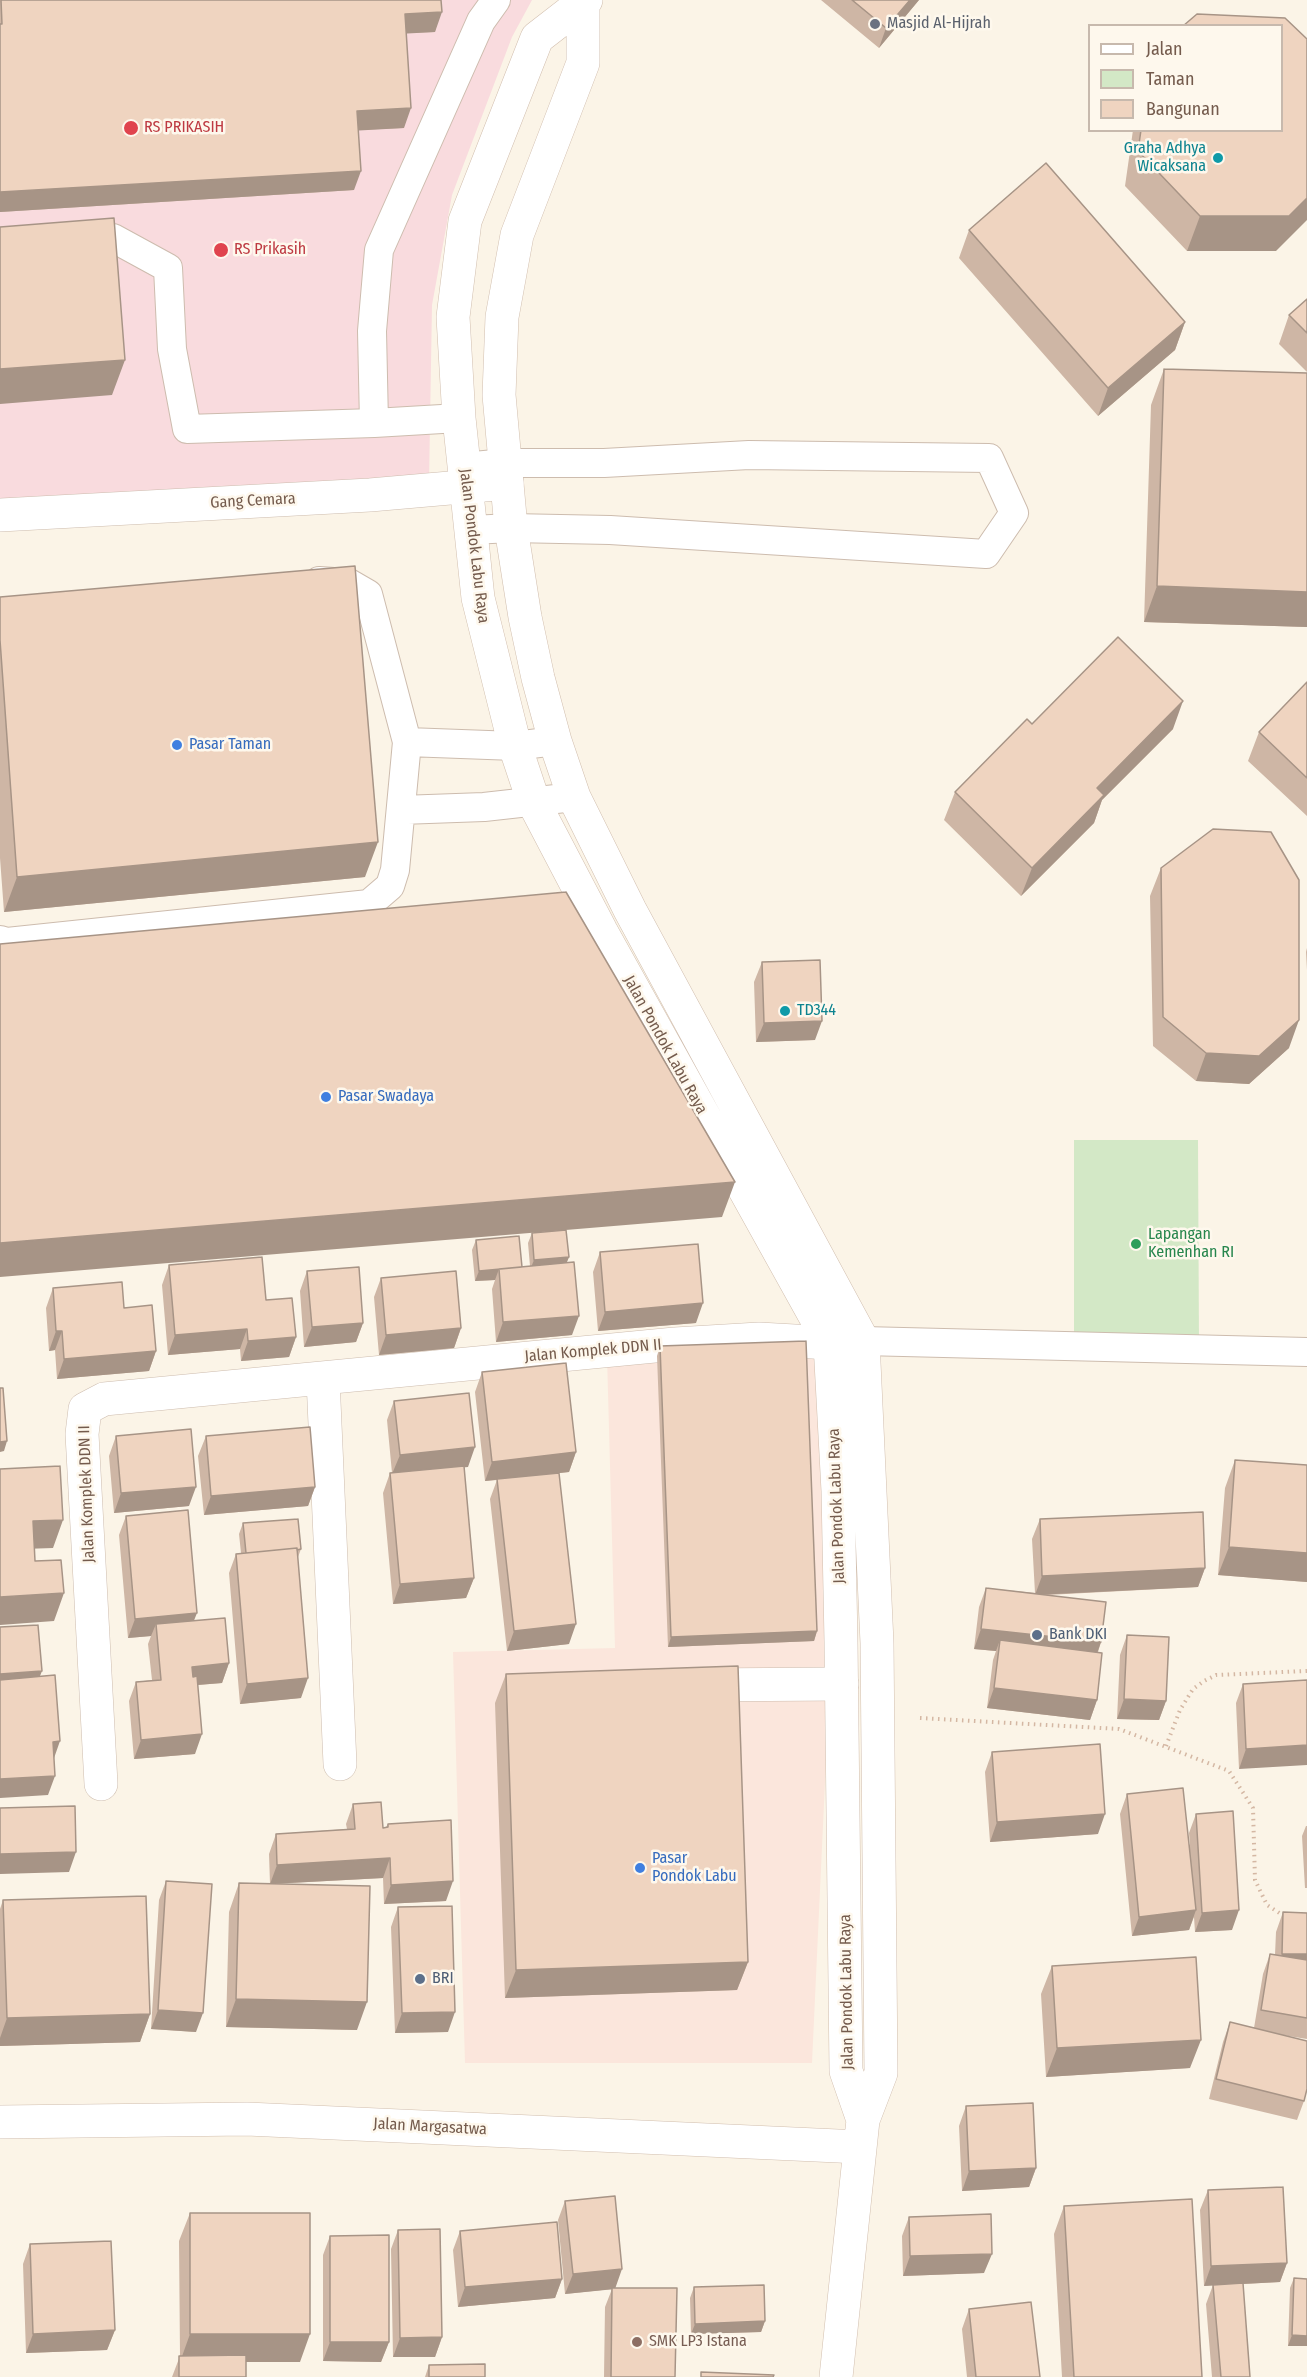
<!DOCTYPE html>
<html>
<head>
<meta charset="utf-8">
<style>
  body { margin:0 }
  #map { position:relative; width:1307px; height:2377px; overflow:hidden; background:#fbf4e7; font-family:"Fira Sans Condensed",sans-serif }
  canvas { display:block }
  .legend { position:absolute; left:1088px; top:24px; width:195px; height:108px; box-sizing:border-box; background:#fef8ed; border:2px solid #c7b9ad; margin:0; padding:8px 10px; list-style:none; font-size:18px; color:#745b4d }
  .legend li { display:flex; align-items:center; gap:12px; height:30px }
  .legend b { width:30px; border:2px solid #c7b9ad }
</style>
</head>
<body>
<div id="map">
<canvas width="1307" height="2377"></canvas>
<ul class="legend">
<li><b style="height:8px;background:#fff"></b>Jalan</li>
<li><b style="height:16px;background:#d3e8c6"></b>Taman</li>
<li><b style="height:16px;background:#efd4c0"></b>Bangunan</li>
</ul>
</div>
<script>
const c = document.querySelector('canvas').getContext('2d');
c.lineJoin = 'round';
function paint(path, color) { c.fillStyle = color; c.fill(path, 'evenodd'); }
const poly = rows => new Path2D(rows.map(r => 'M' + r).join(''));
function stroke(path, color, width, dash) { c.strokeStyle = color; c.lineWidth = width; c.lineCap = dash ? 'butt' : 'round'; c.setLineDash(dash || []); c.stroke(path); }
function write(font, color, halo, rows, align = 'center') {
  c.font = font + ' "Fira Sans Condensed",sans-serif'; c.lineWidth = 5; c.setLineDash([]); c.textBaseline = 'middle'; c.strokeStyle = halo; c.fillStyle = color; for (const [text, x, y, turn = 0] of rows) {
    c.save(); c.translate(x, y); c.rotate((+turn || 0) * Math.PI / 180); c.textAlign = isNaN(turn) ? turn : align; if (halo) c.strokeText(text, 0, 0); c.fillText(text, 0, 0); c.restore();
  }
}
const commercial = poly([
  [815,1344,830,1674,812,2063,465,2063,453,1652,615,1648,607,1356]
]);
const medical = poly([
  [0,0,532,0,512,37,452,195,432,305,429,483,0,510]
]);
const green = poly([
  [1074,1140,1198,1140,1199,1348,1074,1348]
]);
const path = poly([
  [920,1718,1119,1729,1229,1771,1253,1808,1255,1880,1267,1905,1284,1916],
  [1166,1746,1180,1710,1193,1689,1204,1681,1216,1675,1307,1671]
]);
const lane = poly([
  [0,243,113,238,168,268,172,349,187,429,374,423,459,418],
  [374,423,372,331,379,250,481,21,496,0],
  [464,467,505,463,604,463,749,455,989,458,1014,513,986,554,610,530,511,528,472,530],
  [407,742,515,746,555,741],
  [401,810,484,807,574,797],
  [0,940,7,942,369,904,390,886,395,870,407,742,368,594,349,583,319,581],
  [863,1341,1307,1352]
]);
const street = poly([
  [0,515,370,495,507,483],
  [323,1379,340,1764],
  [693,1685,842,1684],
  [101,1784,82,1434,85,1409,104,1399,675,1344,759,1339,830,1343,854,1341]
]);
const secondary = poly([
  [586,0,537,38,465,221,453,317,459,418,478,598,515,746,534,803,601,931,830,1343,838,1491,841,1642,846,2071,863,2120],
  [583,4,583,63,517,235,502,317,499,395,511,528,525,617,538,678,555,741,574,797,630,910,863,1341,877,1643,881,2073,863,2120,836,2377],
  [0,2122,247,2119,860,2147]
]);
const wall = poly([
  [0,0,441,0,435,32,406,33,404,128,358,130,354,190,0,212],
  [821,0,919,0,879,48],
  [1133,130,1281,130,1276,251,1187,251,1125,186],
  [969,230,1185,322,1175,350,1098,416,959,258],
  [1307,299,1307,372,1279,344,1289,315],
  [1164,369,1307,373,1307,627,1144,622,1151,405],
  [0,597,365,877,4,912,0,858],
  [1307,682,1307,816,1248,761,1259,732],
  [1032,724,1173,729,1102,800,1094,823,1021,896,944,820,955,792],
  [1161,868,1289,1048,1249,1084,1196,1081,1153,1046,1150,896],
  [1307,948,1307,970,1306,952],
  [762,962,815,1040,756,1042,754,982],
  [532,1233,569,1257,566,1263,572,1335,496,1342,492,1289,495,1280,475,1281,472,1250,476,1240,522,1267,530,1266,528,1243],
  [600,1252,696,1323,598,1331,593,1272],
  [169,1265,266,1300,296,1337,289,1357,241,1361,240,1349,168,1355,162,1285],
  [307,1271,363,1323,356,1342,304,1347,300,1291],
  [381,1278,461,1328,454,1348,379,1355,374,1297],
  [53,1288,124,1308,156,1351,149,1371,57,1379,55,1350,49,1351,46,1308],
  [660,1346,817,1631,814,1641,668,1647,657,1356],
  [482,1372,576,1452,569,1472,529,1476,569,1644,507,1651,490,1499,497,1480,485,1481,475,1392],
  [394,1401,468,1467,464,1467,474,1578,466,1598,393,1604,383,1493,390,1473,392,1473,387,1420],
  [116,1436,189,1506,114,1513,109,1456],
  [206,1436,315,1487,308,1506,204,1515,198,1456],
  [1235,1460,1307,1465,1307,1582,1218,1575,1225,1488],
  [126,1516,194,1620,229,1663,222,1683,197,1685,195,1754,134,1759,129,1701,136,1682,152,1680,148,1644,151,1636,128,1638,119,1535],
  [1040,1519,1205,1568,1198,1587,1047,1595,1101,1642,1098,1652,1097,1700,1090,1720,987,1708,993,1660,996,1651,974,1649,979,1607,986,1588,1035,1593,1032,1539],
  [243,1523,301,1549,298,1557,301,1698,240,1704,229,1573,236,1554,241,1553,239,1534],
  [1127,1635,1166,1701,1159,1720,1117,1719,1120,1655],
  [506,1674,748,1962,737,1990,505,1998,495,1703],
  [1307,1680,1239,1769,1236,1703,1243,1684],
  [992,1752,1098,1834,990,1842,985,1772],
  [1127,1794,1190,1845,1189,1833,1196,1814,1232,1930,1195,1932,1194,1917,1189,1930,1132,1936,1120,1814],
  [353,1804,383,1828,386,1827,388,1824,446,1901,384,1904,383,1878,272,1884,357,2030,226,2027,229,1912,239,1883,270,1884,269,1854,276,1834,347,1829,346,1824],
  [1306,1826,1307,1826,1307,1888,1305,1888,1302,1836],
  [166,1881,196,2032,151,2029,159,1900],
  [3,1900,150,2014,140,2042,0,2046,0,1909],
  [398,1907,448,2032,395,2033,391,1927],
  [1283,1912,1307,1913,1307,2039,1276,2034,1304,2101,1297,2120,1209,2099,1223,2042,1230,2022,1254,2028,1263,1974,1270,1954,1275,1955,1276,1932],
  [1052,1966,1190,2068,1046,2077,1041,1994],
  [966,2106,1036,2168,1029,2187,962,2191,959,2126],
  [1208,2190,1287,2263,1280,2282,1243,2284,1250,2377,1212,2377,1206,2304,1213,2285,1204,2286,1200,2210],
  [565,2201,615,2288,675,2377,604,2377,605,2307,612,2289,565,2294,558,2220],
  [1064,2206,1202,2377,1062,2377,1054,2234],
  [190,2213,300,2362,246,2362,246,2377,172,2377,180,2356,179,2241],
  [909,2217,984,2273,903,2276,902,2236],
  [398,2230,442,2337,435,2357,393,2357,391,2249],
  [460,2231,562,2279,555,2298,458,2307,453,2250],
  [330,2236,389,2342,381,2362,323,2361,323,2255],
  [30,2244,115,2330,107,2350,26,2353,23,2264],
  [1294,2278,1307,2346,1288,2346,1290,2288],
  [694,2287,765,2321,761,2332,691,2334,690,2298],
  [969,2309,1040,2377,967,2377,962,2329],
  [429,2365,485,2377,425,2377]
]);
const shadedWall = poly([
  [910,0,919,0,879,48,886,28],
  [442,12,435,32,398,34,405,14],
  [411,108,404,128,350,131,357,111],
  [361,171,354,190,0,212,0,192],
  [1307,198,1307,220,1276,251,1187,251,1200,216],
  [1185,322,1175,350,1098,416,1108,388],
  [125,360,112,395,0,404,0,369],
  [1157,586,1307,592,1307,627,1144,622],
  [1183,701,1173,729,1102,800,1094,823,1021,896,1032,868,1097,788],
  [378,842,365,877,4,912,17,877],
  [1299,1020,1289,1048,1249,1084,1196,1081,1206,1053],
  [822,1021,815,1040,756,1042,764,1023],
  [735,1182,722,1217,0,1277,0,1243],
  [569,1257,565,1267,530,1270,534,1260],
  [499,1269,495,1280,475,1281,479,1271],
  [703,1303,696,1323,598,1331,605,1312],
  [579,1316,572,1335,496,1342,503,1322],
  [363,1323,356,1342,304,1347,312,1327],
  [461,1328,454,1348,379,1355,386,1335],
  [247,1329,240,1349,168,1355,175,1335],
  [56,1331,62,1331,55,1350,49,1351],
  [296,1337,289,1357,241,1361,248,1341],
  [156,1351,149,1371,57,1379,64,1359],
  [7,1441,4,1451,0,1452,0,1442],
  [475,1447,468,1467,392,1474,400,1455],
  [576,1452,569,1472,485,1481,492,1462],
  [196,1487,189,1506,114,1513,121,1493],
  [315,1487,308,1506,204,1515,211,1496],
  [63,1520,53,1548,23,1549,33,1521],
  [1229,1547,1307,1553,1307,1582,1218,1575],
  [1205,1568,1198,1587,1035,1595,1042,1576],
  [474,1578,466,1598,393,1604,400,1584],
  [64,1593,54,1621,0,1625,0,1597],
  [197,1613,189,1633,156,1624,151,1636,128,1638,135,1619],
  [576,1624,569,1644,507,1651,514,1631],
  [981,1629,1101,1642,1094,1662,1000,1640,996,1651,974,1649],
  [817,1631,814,1641,668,1647,671,1637],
  [229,1663,222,1683,185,1686,192,1667],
  [42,1671,38,1681,0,1684,0,1674],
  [308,1678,301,1698,240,1704,247,1684],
  [994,1688,1097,1700,1090,1720,987,1708],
  [1124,1699,1166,1701,1159,1720,1117,1719],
  [202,1734,195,1754,134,1759,141,1740],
  [60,1741,53,1761,53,1742],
  [1307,1745,1307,1765,1239,1769,1246,1749],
  [55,1776,48,1795,0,1798,0,1779],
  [1105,1814,1098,1834,990,1842,997,1822],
  [76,1852,69,1872,0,1874,0,1854],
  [390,1858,383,1878,270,1884,277,1865],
  [453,1881,446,1901,384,1904,391,1885],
  [1196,1910,1189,1930,1132,1936,1139,1917],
  [1239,1910,1232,1930,1195,1932,1202,1913],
  [1282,1954,1307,1954,1307,1974,1275,1974],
  [748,1962,737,1990,505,1998,516,1970],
  [236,1999,367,2002,357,2030,226,2027],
  [158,2010,203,2013,196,2032,151,2029],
  [455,2012,448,2032,395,2033,402,2013],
  [150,2014,140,2042,0,2046,0,2038,7,2018],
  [1201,2040,1190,2068,1046,2077,1057,2048],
  [1036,2168,1029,2187,962,2191,969,2171],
  [992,2254,984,2273,903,2276,910,2256],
  [1287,2263,1280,2282,1204,2286,1211,2266],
  [622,2269,615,2289,565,2294,573,2274],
  [562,2279,555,2298,458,2307,465,2287],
  [765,2321,761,2332,691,2334,695,2324],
  [115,2330,107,2350,26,2353,33,2334],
  [190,2334,310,2334,300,2362,180,2362],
  [1292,2335,1307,2336,1307,2346,1288,2346],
  [442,2337,435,2357,393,2357,400,2338],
  [330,2342,389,2342,381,2362,323,2361]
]);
const building = poly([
  [1,0,441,0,442,12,405,14,411,108,357,111,361,171,0,192,0,24,2,24,1,0],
  [852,0,910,0,886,28,852,0],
  [1197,14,1285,18,1307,39,1307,198,1289,216,1200,216,1138,151,1141,130,1281,130,1281,26,1183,26,1197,14],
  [1046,163,1185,322,1108,388,969,230,1046,163],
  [114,218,125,360,0,369,0,227,114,218],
  [1307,299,1307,333,1289,315,1307,299],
  [1164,369,1307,373,1307,592,1157,586,1164,369],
  [355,566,378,842,17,877,0,640,0,597,355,566],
  [1118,637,1183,701,1097,788,1104,795,1032,868,955,792,1027,719,1032,724,1118,637],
  [1307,682,1307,778,1259,732,1307,682],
  [1213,829,1271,832,1299,880,1299,1020,1259,1056,1206,1053,1163,1017,1161,868,1213,829],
  [566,892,735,1182,0,1243,0,944,566,892],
  [820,960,822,1021,764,1023,762,962,820,960],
  [566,1230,569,1257,534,1260,532,1233,566,1230],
  [519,1236,522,1267,479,1271,476,1240,519,1236],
  [698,1244,703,1303,605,1312,600,1252,698,1244],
  [262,1257,266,1300,292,1298,296,1337,248,1341,247,1329,175,1335,169,1265,262,1257],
  [574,1262,579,1316,503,1322,499,1269,574,1262],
  [359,1267,363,1323,312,1327,307,1271,359,1267],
  [456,1271,461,1328,386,1335,381,1278,456,1271],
  [122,1282,124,1308,152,1305,156,1351,64,1359,62,1331,56,1331,53,1288,122,1282],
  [806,1341,817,1631,671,1637,660,1346,806,1341],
  [566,1363,576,1452,492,1462,482,1372,566,1363],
  [0,1388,3,1388,7,1441,0,1442,0,1388],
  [469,1393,475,1447,400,1455,394,1401,469,1393],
  [310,1427,315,1487,211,1496,206,1436,310,1427],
  [191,1429,196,1487,121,1493,116,1436,191,1429],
  [1235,1460,1307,1465,1307,1553,1229,1547,1235,1460],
  [60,1466,63,1520,33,1521,35,1561,61,1560,64,1593,0,1597,0,1469,60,1466],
  [464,1466,474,1578,400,1584,390,1473,464,1466],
  [559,1473,576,1624,514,1631,497,1479,559,1473],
  [188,1510,197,1613,135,1619,126,1516,188,1510],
  [1203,1512,1205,1568,1042,1576,1040,1519,1203,1512],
  [298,1519,301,1549,297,1550,297,1548,246,1553,243,1523,298,1519],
  [297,1548,308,1678,247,1684,236,1554,297,1548],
  [986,1588,1106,1602,1101,1642,981,1629,986,1588],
  [225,1618,229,1663,192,1667,193,1677,197,1676,202,1734,141,1740,136,1682,161,1680,156,1624,225,1618],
  [38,1625,42,1671,0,1674,0,1627,38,1625],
  [1127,1635,1169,1637,1166,1701,1124,1699,1127,1635],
  [1000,1640,1102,1653,1097,1700,994,1688,1000,1640],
  [738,1666,748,1962,516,1970,506,1674,738,1666],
  [55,1675,60,1741,53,1742,55,1776,0,1779,0,1680,55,1675],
  [1307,1680,1307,1745,1246,1749,1243,1684,1307,1680],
  [1100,1744,1105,1814,997,1822,992,1752,1100,1744],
  [1183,1788,1196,1910,1139,1917,1127,1794,1183,1788],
  [381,1802,383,1828,388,1827,388,1824,451,1820,453,1881,391,1885,390,1858,277,1865,276,1834,355,1829,353,1804,381,1802],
  [75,1806,76,1852,0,1854,0,1808,75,1806],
  [1233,1811,1239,1910,1202,1913,1196,1814,1233,1811],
  [166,1881,212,1884,203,2013,158,2010,166,1881],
  [239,1883,370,1886,367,2002,236,1999,239,1883],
  [146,1896,150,2014,7,2018,3,1900,146,1896],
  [452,1906,455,2012,402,2013,398,1907,452,1906],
  [1283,1912,1307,1913,1307,1954,1282,1954,1283,1912],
  [1270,1954,1307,1960,1307,2018,1261,2010,1270,1954],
  [1196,1957,1201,2040,1057,2048,1052,1966,1196,1957],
  [1230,2022,1307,2041,1307,2089,1304,2101,1216,2079,1230,2022],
  [1033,2103,1036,2168,969,2171,966,2106,1033,2103],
  [1283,2187,1287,2263,1211,2266,1208,2190,1283,2187],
  [615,2196,622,2269,573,2274,565,2201,615,2196],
  [1192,2199,1202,2377,1074,2377,1064,2206,1192,2199],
  [190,2213,310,2213,310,2334,190,2334,190,2213],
  [991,2214,992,2254,910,2256,909,2217,991,2214],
  [557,2222,562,2279,465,2287,460,2231,557,2222],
  [440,2229,442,2337,400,2338,398,2230,440,2229],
  [389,2235,389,2342,330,2342,330,2236,389,2235],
  [111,2241,115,2330,33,2334,30,2244,111,2241],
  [1294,2278,1307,2279,1307,2336,1292,2335,1294,2278],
  [1243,2283,1250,2377,1221,2377,1213,2285,1243,2283],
  [764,2285,765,2321,695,2324,694,2287,764,2285],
  [612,2288,677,2288,675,2377,611,2377,612,2288],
  [1031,2302,1040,2377,976,2377,969,2309,1031,2302],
  [246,2355,246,2377,179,2377,179,2356,246,2355],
  [485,2364,485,2377,429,2377,429,2365,485,2364],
  [701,2372,774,2375,773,2377,701,2377,701,2372]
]);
const markers = [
  [875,24,6,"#6b7280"],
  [131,128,8,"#e0444e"],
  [1218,158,6,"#0f9aa8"],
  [221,250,8,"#e0444e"],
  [177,745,6,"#3f7fe0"],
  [785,1011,6,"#0f9aa8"],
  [326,1097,6,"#3f7fe0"],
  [1136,1244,6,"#2e9e5b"],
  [1037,1635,6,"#5c6f8a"],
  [640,1868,6,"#3f7fe0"],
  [420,1979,6,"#5c6f8a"],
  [637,2342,6,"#8d6e63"]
];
const worshipNames = [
  ["Masjid Al-Hijrah",887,24]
];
const healthNames = [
  ["RS PRIKASIH",144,128],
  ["RS Prikasih",234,250]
];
const cultureNames = [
  ["Graha Adhya",1206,149],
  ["Wicaksana",1206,167],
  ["TD344",797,1011,"left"]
];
const streetNames = [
  ["Gang Cemara",253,501,-3],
  ["Jalan Pondok Labu Raya",474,546,83],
  ["Jalan Pondok Labu Raya",665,1045,61],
  ["Jalan Komplek DDN II",593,1351,-5],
  ["Jalan Komplek DDN II",87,1494,-92],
  ["Jalan Pondok Labu Raya",837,1506,-92],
  ["Jalan Pondok Labu Raya",847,1992,-91],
  ["Jalan Margasatwa",430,2127,3]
];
const shopNames = [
  ["Pasar Taman",189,745],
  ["Pasar Swadaya",338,1097],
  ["Pasar",652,1859],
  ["Pondok Labu",652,1877]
];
const leisureNames = [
  ["Lapangan",1148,1235],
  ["Kemenhan RI",1148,1253]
];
const serviceNames = [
  ["Bank DKI",1049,1635],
  ["BRI",432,1979]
];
const educationNames = [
  ["SMK LP3 Istana",649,2342]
];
paint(commercial, '#fbe6dc');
paint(medical, '#f9dbde');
paint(green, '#d3e8c6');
stroke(lane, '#cdbcae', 30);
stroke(street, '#cdbcae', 34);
stroke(secondary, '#d1beae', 34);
stroke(path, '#d4b7a3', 4, [1.5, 4.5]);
stroke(lane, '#fff', 28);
stroke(street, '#fff', 33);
stroke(secondary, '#fff', 33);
paint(wall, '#ceb6a5');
paint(shadedWall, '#a79486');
paint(building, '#efd4c0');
stroke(building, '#a79486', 1.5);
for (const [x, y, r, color] of markers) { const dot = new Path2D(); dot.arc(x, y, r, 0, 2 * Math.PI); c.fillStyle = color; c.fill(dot); stroke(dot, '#fef8ed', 2); }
write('16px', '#5b616d', '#fef8ed', worshipNames, 'left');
write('16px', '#be3a42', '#fef8ed', healthNames, 'left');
write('16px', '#0d838f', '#fef8ed', cultureNames, 'right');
write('16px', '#745b4d', '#fef8ed', streetNames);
write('16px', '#366cbe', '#fef8ed', shopNames, 'left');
write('16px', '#27864d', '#fef8ed', leisureNames, 'left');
write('16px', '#4e5e75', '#fef8ed', serviceNames, 'left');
write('16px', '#785e54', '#fef8ed', educationNames, 'left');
</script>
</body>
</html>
